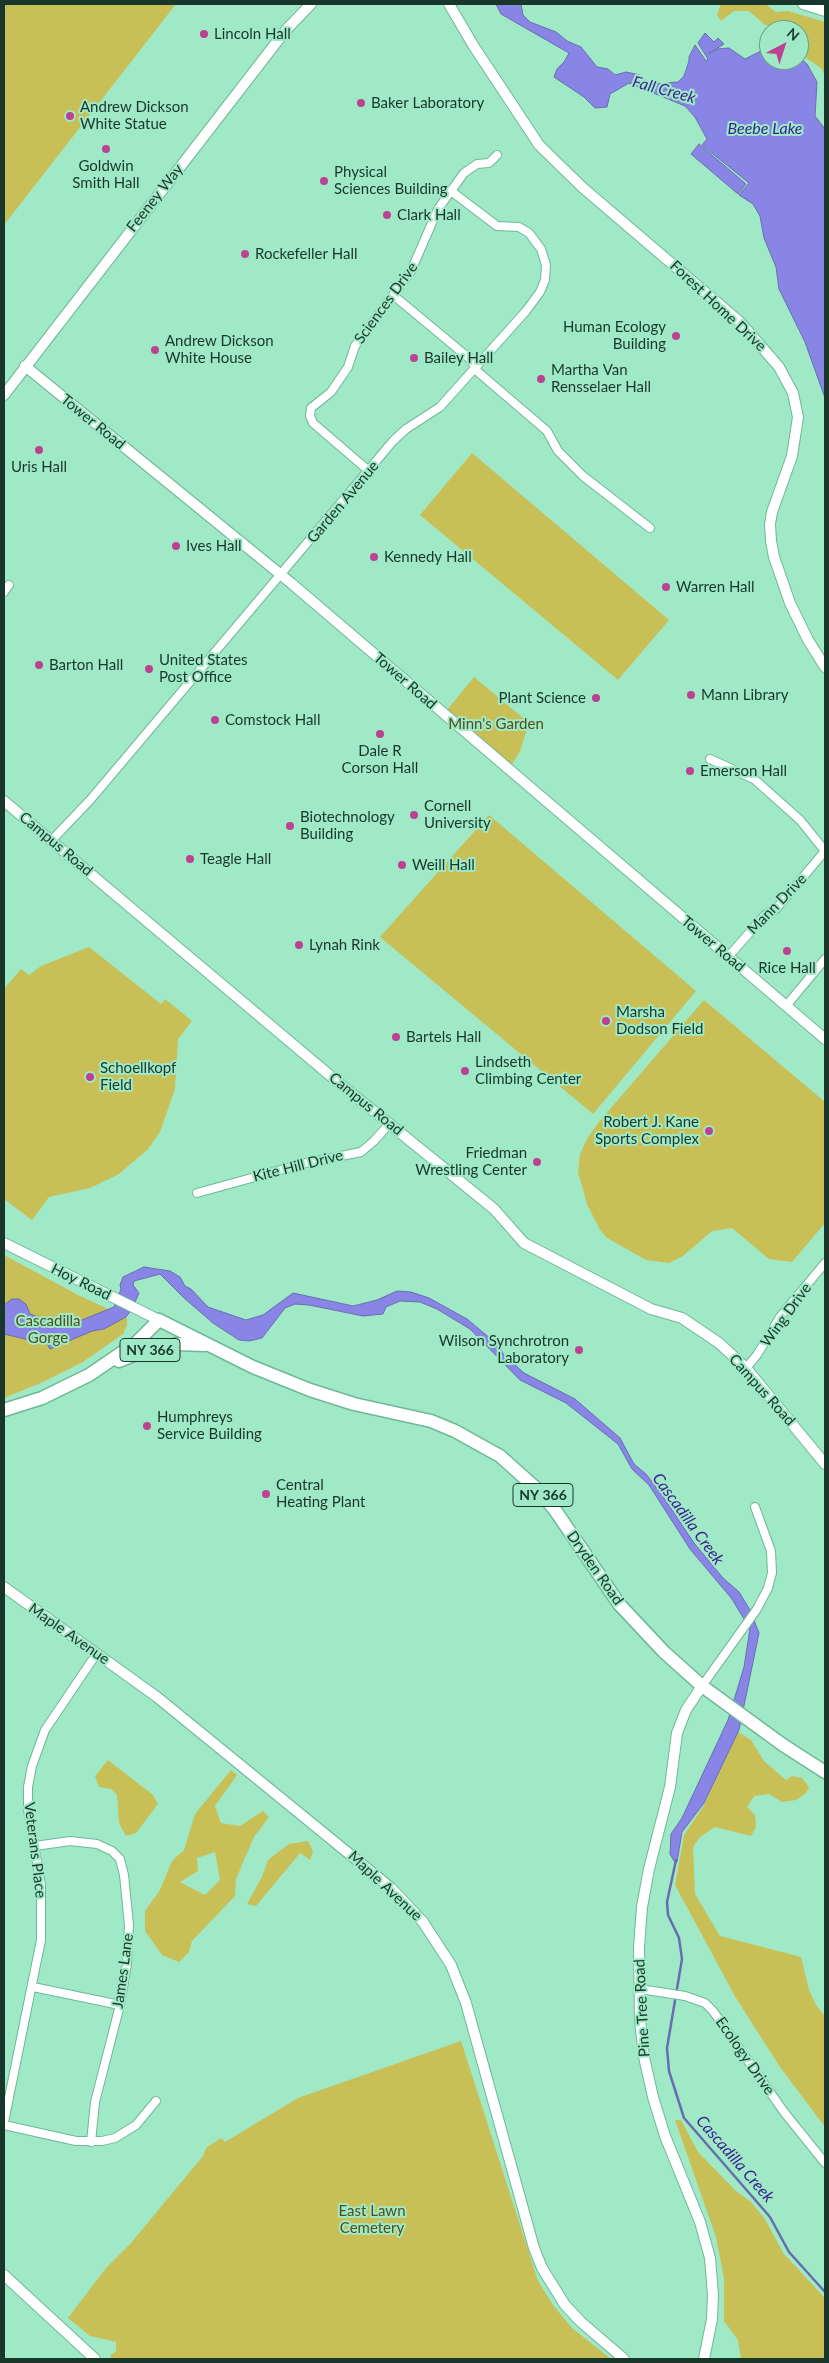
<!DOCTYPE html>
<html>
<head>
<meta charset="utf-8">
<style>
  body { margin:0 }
  #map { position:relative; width:829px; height:2363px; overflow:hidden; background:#9fe9c6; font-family:Lato,sans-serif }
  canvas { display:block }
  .frame { position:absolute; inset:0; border:5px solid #18372a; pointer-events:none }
  .north { position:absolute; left:759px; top:20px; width:50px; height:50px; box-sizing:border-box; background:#9fe9c6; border:1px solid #69a288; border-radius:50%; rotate:40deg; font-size:14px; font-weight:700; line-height:20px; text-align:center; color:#18372a }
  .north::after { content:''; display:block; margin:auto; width:18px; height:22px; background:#bc4192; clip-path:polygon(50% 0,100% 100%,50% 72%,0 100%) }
</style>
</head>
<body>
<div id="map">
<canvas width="829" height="2363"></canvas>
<div class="frame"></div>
<div class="north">N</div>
</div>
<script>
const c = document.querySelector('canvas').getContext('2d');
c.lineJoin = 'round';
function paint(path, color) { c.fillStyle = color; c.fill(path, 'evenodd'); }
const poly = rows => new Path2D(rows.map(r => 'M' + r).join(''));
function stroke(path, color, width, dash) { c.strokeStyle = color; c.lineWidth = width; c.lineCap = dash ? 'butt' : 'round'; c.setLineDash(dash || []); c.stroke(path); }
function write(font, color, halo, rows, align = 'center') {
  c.font = font + ' Lato,sans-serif'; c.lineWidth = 4; c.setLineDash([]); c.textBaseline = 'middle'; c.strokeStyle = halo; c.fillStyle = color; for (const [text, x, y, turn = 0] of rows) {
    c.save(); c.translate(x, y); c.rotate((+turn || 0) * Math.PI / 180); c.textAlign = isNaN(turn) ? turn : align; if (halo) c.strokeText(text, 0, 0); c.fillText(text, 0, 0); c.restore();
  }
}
const green = poly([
  [4,4,176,4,4,225],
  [721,4,765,4,776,12,788,11,825,22,825,76,821,68,799,53,799,30,787,30,765,25,749,11,734,11,721,21,717,15],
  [472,453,669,620,618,680,420,515],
  [474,677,529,723,520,751,511,766,447,710],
  [489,815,696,991,593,1114,380,937],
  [89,947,161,1004,165,999,192,1021,178,1039,175,1089,160,1132,148,1149,119,1174,90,1188,49,1197,32,1220,4,1199,4,989,21,969,29,975,41,966],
  [704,1000,825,1102,825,1223,792,1262,769,1259,732,1228,712,1231,683,1256,669,1263,646,1260,607,1238,600,1230,587,1204,578,1172,580,1154,587,1139,598,1123],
  [4,1255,78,1295,127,1318,127,1325,123,1334,83,1362,43,1382,4,1398],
  [738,1732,751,1740,764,1761,786,1780,792,1776,802,1778,809,1787,806,1793,796,1800,782,1802,769,1794,754,1796,747,1807,755,1815,756,1827,751,1836,715,1827,700,1837,693,1847,695,1894,720,1936,801,1957,809,1990,816,2005,825,2016,825,2127,780,2067,736,1998,675,1885,684,1835,703,1807],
  [108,1760,153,1795,158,1804,136,1833,126,1836,119,1823,117,1795,111,1789,99,1787,95,1776],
  [231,1770,237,1775,215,1806,221,1823,240,1826,263,1811,269,1817,254,1837,236,1879,235,1896,192,1941,189,1952,179,1962,162,1955,145,1931,145,1911,160,1890,172,1861,184,1850,195,1814],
  [215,1852,220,1880,205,1895,180,1882,198,1871,197,1858],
  [308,1841,313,1851,310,1860,300,1853,256,1906,247,1904,262,1877,268,1860,289,1844],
  [461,2041,538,2281,553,2305,572,2328,611,2359,113,2359,110,2356,116,2351,116,2342,90,2336,68,2318,106,2268,131,2243,203,2156,206,2148,221,2138,225,2142,298,2098],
  [675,2120,681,2120,698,2152,736,2191,751,2202,765,2219,784,2254,824,2297,825,2359,741,2359,738,2340,724,2321,724,2279,716,2237]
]);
const water = poly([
  [496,4,521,4,523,15,530,22,556,32,567,41,581,47,597,67,608,69,615,75,626,72,640,75,644,80,654,84,678,82,684,76,689,61,689,57,695,45,706,61,708,59,698,43,705,33,714,42,718,38,724,44,708,54,717,49,729,48,745,59,763,50,769,49,769,60,799,60,799,57,807,64,817,82,815,116,825,129,825,398,805,342,779,289,776,267,764,238,760,216,753,204,739,195,749,183,702,145,707,139,695,117,685,106,629,83,610,94,607,107,595,108,584,97,554,77,557,69,564,62,569,53,501,14,496,4],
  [699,144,746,184,738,194,691,154,699,144],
  [144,1267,170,1271,180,1277,185,1286,191,1289,208,1307,246,1320,263,1315,293,1293,353,1306,377,1300,397,1291,411,1292,429,1298,467,1319,498,1345,504,1355,524,1373,575,1399,620,1438,634,1464,646,1474,662,1495,694,1543,723,1578,739,1592,750,1610,759,1633,739,1730,704,1803,682,1832,677,1862,674,1861,670,1854,671,1834,682,1818,728,1720,744,1667,750,1629,732,1599,690,1549,649,1485,632,1469,618,1444,566,1403,520,1380,470,1329,437,1309,420,1302,400,1301,386,1307,383,1314,363,1316,309,1305,295,1304,285,1308,262,1338,249,1341,239,1340,213,1323,184,1298,160,1274,134,1281,133,1285,139,1293,132,1309,126,1317,104,1329,92,1331,50,1349,44,1338,39,1335,29,1340,4,1334,4,1305,12,1299,19,1299,26,1304,30,1314,41,1318,77,1322,114,1307,121,1289,120,1285,123,1277,144,1267]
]);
const stream = poly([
  [676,1860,667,1902,668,1915,679,1938,682,1959,667,2048,669,2071,684,2118,770,2217,789,2252,825,2292]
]);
const minor = poly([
  [393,295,470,359,478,372,547,431,558,451,583,476,650,528],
  [369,471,313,423,310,416,311,408,331,392,348,367,355,346,411,271,438,209,464,173,477,164,489,163,497,155],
  [4,592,9,585],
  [710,759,754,779,800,820,825,851],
  [52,840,91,799,393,441,406,429,440,407,526,311,540,292,545,280,546,265,541,249,529,233,519,227,497,226,451,191],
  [728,957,765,915,776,909,825,851],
  [786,1006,825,959],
  [197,1193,306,1163,361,1152,374,1141,390,1123],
  [746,1368,757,1355,780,1317,825,1263],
  [702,1686,757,1609,768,1588,772,1573,771,1551,755,1507],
  [35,1846,70,1841,97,1844,112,1851,120,1859,124,1875,129,1925,127,1964,120,2005,95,2102,91,2142],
  [33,1987,120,2005],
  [640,1989,685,1996,705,2003,713,2011,784,2112,825,2163],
  [4,2122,41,1940,41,1886,28,1809,28,1787,32,1766,45,1730,97,1653],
  [4,2125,76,2141,102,2141,115,2138,136,2125,156,2101]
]);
const tertiary = poly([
  [449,4,473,45,539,145,582,187,740,322,779,367,793,393,798,417,792,456,772,512,770,524,771,541,774,557,790,603,808,640,825,667],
  [803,4,825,11],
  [25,366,291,583,825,1039],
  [4,395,286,30,311,4],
  [4,801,333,1078,494,1209,524,1243,651,1309,682,1318,719,1343,746,1368,825,1464],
  [4,1243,159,1320],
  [4,1587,157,1697,391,1888,423,1922,451,1965,466,2003,534,2248,542,2268,565,2305,581,2322,624,2359],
  [702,1686,686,1710,677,1733,670,1787,649,1869,642,1907,639,1947,640,2020,644,2057,653,2097,665,2136,700,2222,710,2258,713,2295,712,2319,704,2359],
  [4,2275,95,2359]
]);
const primary = poly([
  [119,1361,141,1352,177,1344,204,1345],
  [4,1410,42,1398,89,1375,136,1343,159,1320,253,1367,310,1390,354,1404,431,1421,455,1431,500,1456,538,1490,555,1510,619,1604,664,1652,702,1686,783,1745,825,1772]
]);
const markers = [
  [204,34,5,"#bc4192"],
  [361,103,5,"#bc4192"],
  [70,116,5,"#bc4192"],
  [106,149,5,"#bc4192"],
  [324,181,5,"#bc4192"],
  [387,215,5,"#bc4192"],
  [245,254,5,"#bc4192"],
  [676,336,5,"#bc4192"],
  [155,350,5,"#bc4192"],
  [414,358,5,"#bc4192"],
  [541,379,5,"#bc4192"],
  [39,450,5,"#bc4192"],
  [176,546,5,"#bc4192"],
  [374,557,5,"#bc4192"],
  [666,587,5,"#bc4192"],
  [39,665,5,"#bc4192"],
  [149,669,5,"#bc4192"],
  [691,695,5,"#bc4192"],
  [596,698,5,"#bc4192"],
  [215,720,5,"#bc4192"],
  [380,734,5,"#bc4192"],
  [690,771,5,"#bc4192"],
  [414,815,5,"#bc4192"],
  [290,826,5,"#bc4192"],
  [190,859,5,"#bc4192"],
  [402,865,5,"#bc4192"],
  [299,945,5,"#bc4192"],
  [787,951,5,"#bc4192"],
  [606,1021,5,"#bc4192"],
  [396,1037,5,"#bc4192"],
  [465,1071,5,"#bc4192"],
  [90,1077,5,"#bc4192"],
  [709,1131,5,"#bc4192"],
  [537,1162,5,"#bc4192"],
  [579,1350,5,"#bc4192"],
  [147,1426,5,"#bc4192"],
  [266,1494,5,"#bc4192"]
];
const shields = [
  [150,1350,60],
  [543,1495,60]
];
const shieldNames = [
  ["NY 366",150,1350],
  ["NY 366",543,1495]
];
const poiNames = [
  ["Lincoln Hall",214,34],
  ["Baker Laboratory",371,103],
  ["Andrew Dickson",80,107],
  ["White Statue",80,124],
  ["Goldwin",106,166,"center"],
  ["Smith Hall",106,183,"center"],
  ["Physical",334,172],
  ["Sciences Building",334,189],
  ["Clark Hall",397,215],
  ["Rockefeller Hall",255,254],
  ["Human Ecology",666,327,"right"],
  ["Building",666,344,"right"],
  ["Andrew Dickson",165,341],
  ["White House",165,358],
  ["Bailey Hall",424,358],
  ["Martha Van",551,370],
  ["Rensselaer Hall",551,387],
  ["Uris Hall",39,467,"center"],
  ["Ives Hall",186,546],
  ["Kennedy Hall",384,557],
  ["Warren Hall",676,587],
  ["United States",159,660],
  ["Post Office",159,677],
  ["Barton Hall",49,665],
  ["Mann Library",701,695],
  ["Plant Science",586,698,"right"],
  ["Comstock Hall",225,720],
  ["Dale R",380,751,"center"],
  ["Corson Hall",380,768,"center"],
  ["Emerson Hall",700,771],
  ["Cornell",424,806],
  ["University",424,823],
  ["Biotechnology",300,817],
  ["Building",300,834],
  ["Teagle Hall",200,859],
  ["Weill Hall",412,865],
  ["Lynah Rink",309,945],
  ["Rice Hall",787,968,"center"],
  ["Marsha",616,1012],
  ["Dodson Field",616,1029],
  ["Bartels Hall",406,1037],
  ["Lindseth",475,1062],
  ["Climbing Center",475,1079],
  ["Schoellkopf",100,1068],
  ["Field",100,1085],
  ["Robert J. Kane",699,1122,"right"],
  ["Sports Complex",699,1139,"right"],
  ["Friedman",527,1153,"right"],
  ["Wrestling Center",527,1170,"right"],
  ["Wilson Synchrotron",569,1341,"right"],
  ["Laboratory",569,1358,"right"],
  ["Humphreys",157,1417],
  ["Service Building",157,1434],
  ["Central",276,1485],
  ["Heating Plant",276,1502]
];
const streetNames = [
  ["Feeney Way",155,198,-52],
  ["Sciences Drive",386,303,-54],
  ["Forest Home Drive",718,306,43],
  ["Tower Road",93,422,39],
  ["Garden Avenue",343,502,-50],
  ["Tower Road",405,681,41],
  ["Campus Road",56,844,40],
  ["Mann Drive",777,904,-46],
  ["Tower Road",713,944,40],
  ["Campus Road",366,1104,39],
  ["Kite Hill Drive",298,1166,-14],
  ["Hoy Road",81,1282,26],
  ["Wing Drive",786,1315,-54],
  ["Campus Road",762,1390,48],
  ["Dryden Road",595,1568,55],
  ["Maple Avenue",69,1634,35],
  ["Veterans Place",35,1850,83],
  ["Maple Avenue",385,1886,43],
  ["James Lane",123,1971,-82],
  ["Pine Tree Road",642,2008,-93],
  ["Ecology Drive",745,2056,55]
];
const parkNames = [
  ["Minn's Garden",496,724],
  ["Cascadilla",48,1321],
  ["Gorge",48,1338],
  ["East Lawn",372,2211],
  ["Cemetery",372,2228]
];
const waterNames = [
  ["Fall Creek",664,90,15],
  ["Beebe Lake",765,129],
  ["Cascadilla Creek",688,1519,54],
  ["Cascadilla Creek",735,2159,49]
];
paint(green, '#c9bf57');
paint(water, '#8985e6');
stroke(water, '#676eae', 1);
stroke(stream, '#676eae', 2.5);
stroke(minor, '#6fb897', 10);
stroke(tertiary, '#6fb897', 12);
stroke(primary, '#6fb897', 15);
stroke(minor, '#fff', 8);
stroke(tertiary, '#fff', 10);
stroke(primary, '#fff', 12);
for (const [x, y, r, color] of markers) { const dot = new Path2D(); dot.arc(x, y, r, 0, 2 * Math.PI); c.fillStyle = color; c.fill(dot); stroke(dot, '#9fe9c6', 2); }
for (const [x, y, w] of shields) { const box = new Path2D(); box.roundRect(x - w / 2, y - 11.5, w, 23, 4); c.fillStyle = '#9fe9c6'; c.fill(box); stroke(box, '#18372a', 1); }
write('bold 14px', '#18372a', null, shieldNames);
write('15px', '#18372a', '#9fe9c6', poiNames, 'left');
write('15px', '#18372a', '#9fe9c6', streetNames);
write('15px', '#524d1c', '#9fe9c6', parkNames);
write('italic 16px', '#3a2292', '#9fe9c6', waterNames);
</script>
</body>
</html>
